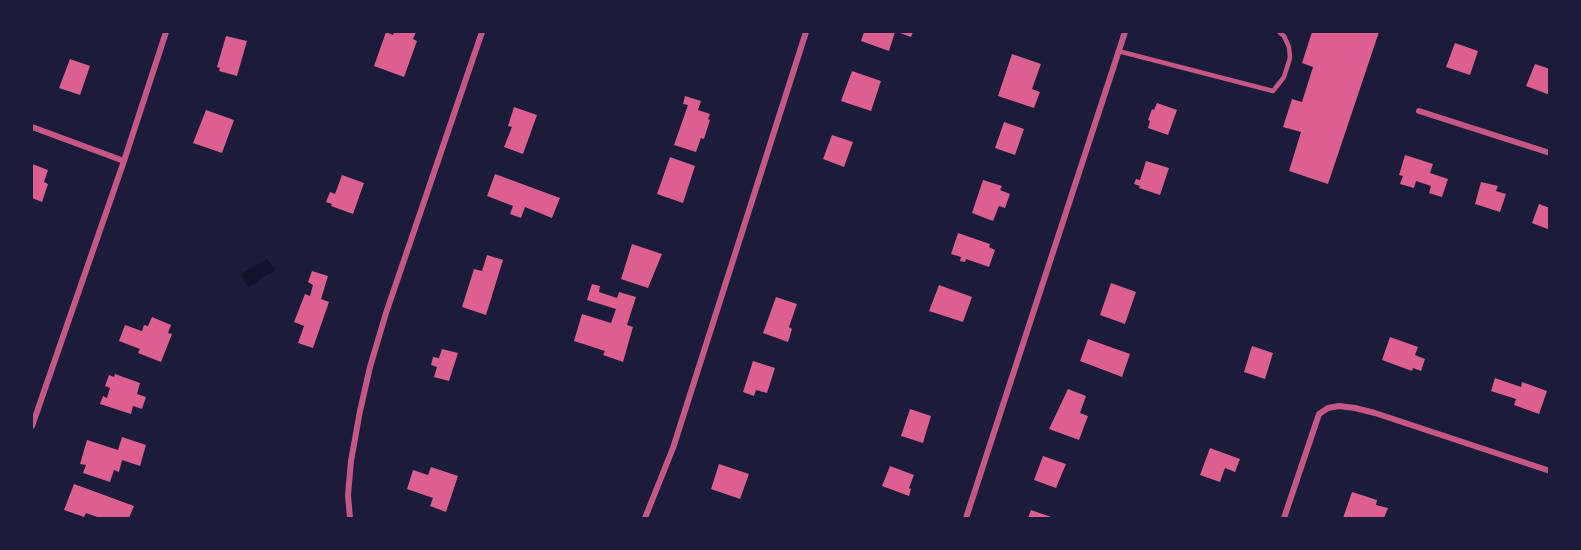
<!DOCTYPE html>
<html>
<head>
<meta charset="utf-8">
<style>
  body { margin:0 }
  #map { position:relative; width:1581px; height:550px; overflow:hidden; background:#1b1b3a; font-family:"Source Serif 4",serif }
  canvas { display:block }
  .frame { position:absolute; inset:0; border:33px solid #1b1b3a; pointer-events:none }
</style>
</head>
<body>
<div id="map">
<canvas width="1581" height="550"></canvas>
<div class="frame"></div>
</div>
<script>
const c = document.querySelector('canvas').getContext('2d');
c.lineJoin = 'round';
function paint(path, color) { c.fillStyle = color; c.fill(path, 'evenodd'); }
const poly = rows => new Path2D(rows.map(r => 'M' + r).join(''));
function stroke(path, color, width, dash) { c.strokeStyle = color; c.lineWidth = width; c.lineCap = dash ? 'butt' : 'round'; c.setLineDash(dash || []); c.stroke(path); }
const water = poly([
  [267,259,275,270,248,287,241,274]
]);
const building = poly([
  [386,32,393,35,394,32,416,32,413,39,417,41,404,77,374,66],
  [864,32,895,32,889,51,861,41],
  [897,32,913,32,911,37],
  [1312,32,1379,32,1328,184,1289,171,1301,132,1283,127,1292,99,1302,102,1313,67,1302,63],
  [226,36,247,41,237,76,219,71,220,68,217,67],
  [1455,43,1478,51,1470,75,1446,67],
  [1012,54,1041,64,1032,89,1040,92,1034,108,998,96],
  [70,59,90,66,80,95,59,88],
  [1535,64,1550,69,1550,95,1526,86],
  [852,71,881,81,871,111,841,101],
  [685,96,701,101,698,110,710,114,708,119,710,120,704,139,701,138,696,152,674,145,688,105,683,104],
  [1157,103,1177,110,1168,135,1148,128,1150,121,1148,120,1152,109,1154,110],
  [514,107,537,115,523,154,504,147,512,127,508,126],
  [206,110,234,120,222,153,193,143],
  [1004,122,1024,129,1015,155,995,148],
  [832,135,853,142,844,167,823,159],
  [1405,155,1433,164,1430,173,1448,179,1442,197,1429,193,1431,186,1416,181,1414,188,1400,184,1403,176,1399,175],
  [670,157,695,166,683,203,657,194],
  [1146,161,1169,168,1160,195,1139,188,1140,186,1134,184,1136,179,1140,180],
  [32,164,48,170,44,182,48,184,42,202,32,198],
  [495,174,560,198,552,218,525,207,521,218,510,214,513,206,487,196],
  [342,175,364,183,353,214,331,206,332,204,326,202,330,192,335,194],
  [983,180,1002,186,1000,190,1010,194,1005,208,999,206,993,221,972,213],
  [1481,182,1498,186,1496,191,1506,194,1500,212,1475,204],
  [1539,204,1550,208,1550,230,1532,223],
  [958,233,990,244,989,247,995,250,989,267,966,259,965,262,960,261,961,257,951,254],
  [632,244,662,254,648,288,621,279],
  [487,255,503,260,486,315,462,307,474,269,482,271],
  [312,271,328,276,321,299,329,302,313,348,298,343,304,326,294,322,305,294,310,296,313,285,308,282],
  [1111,283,1136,292,1125,324,1100,315],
  [592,284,600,286,599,292,617,298,619,292,636,297,627,325,633,327,623,362,603,355,605,351,574,341,582,314,611,323,616,309,587,300],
  [939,285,972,297,963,322,929,311],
  [776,297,797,304,789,327,792,329,788,342,763,333],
  [152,317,171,325,168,333,172,334,161,362,138,353,140,349,119,341,125,325,142,331,144,325,148,326],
  [1390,337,1418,347,1415,355,1425,359,1421,371,1413,368,1412,371,1382,360],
  [1088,339,1130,354,1122,377,1080,361],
  [1252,346,1273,353,1265,379,1244,372],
  [442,349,458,353,449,381,434,377,437,367,431,365,433,357,439,358],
  [753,361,775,368,767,393,756,390,754,396,743,392],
  [115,374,140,383,137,394,146,397,142,409,133,406,131,414,100,404,103,396,107,398,110,388,105,386,109,375,114,377],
  [1495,378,1521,387,1522,382,1547,391,1539,414,1514,405,1516,399,1491,391],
  [1068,389,1086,396,1080,413,1088,416,1079,440,1049,429],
  [910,409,931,416,923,443,901,436],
  [122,437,146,445,140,466,122,460,119,472,114,470,110,482,83,473,86,465,80,464,87,440,118,450],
  [1210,448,1240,459,1235,472,1225,468,1220,482,1200,475],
  [1043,456,1066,464,1056,488,1034,480],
  [719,464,749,474,740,499,711,489],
  [890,466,914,475,909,488,911,489,909,496,882,486],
  [431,467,458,476,446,512,430,506,433,498,407,489,413,470,428,475],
  [74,484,134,506,129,518,100,518,86,513,84,517,64,510],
  [1352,492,1377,500,1376,505,1388,508,1384,518,1343,518],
  [1031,510,1054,518,1028,518]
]);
const service = poly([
  [1118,51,1273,91,1284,77,1290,58,1289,47,1284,36,1279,32]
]);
const minor = poly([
  [1419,111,1550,153],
  [32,127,124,161],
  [32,426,124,161,166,32],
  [350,518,348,495,351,461,360,411,370,367,386,313,482,32],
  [645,518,673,448,806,32],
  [966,518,1125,32],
  [1284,518,1319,414,1328,408,1339,406,1355,408,1375,413,1550,471]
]);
paint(water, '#12122b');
paint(building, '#dd5f8e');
stroke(service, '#c65784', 4.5);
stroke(minor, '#c65784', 6);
</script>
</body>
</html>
